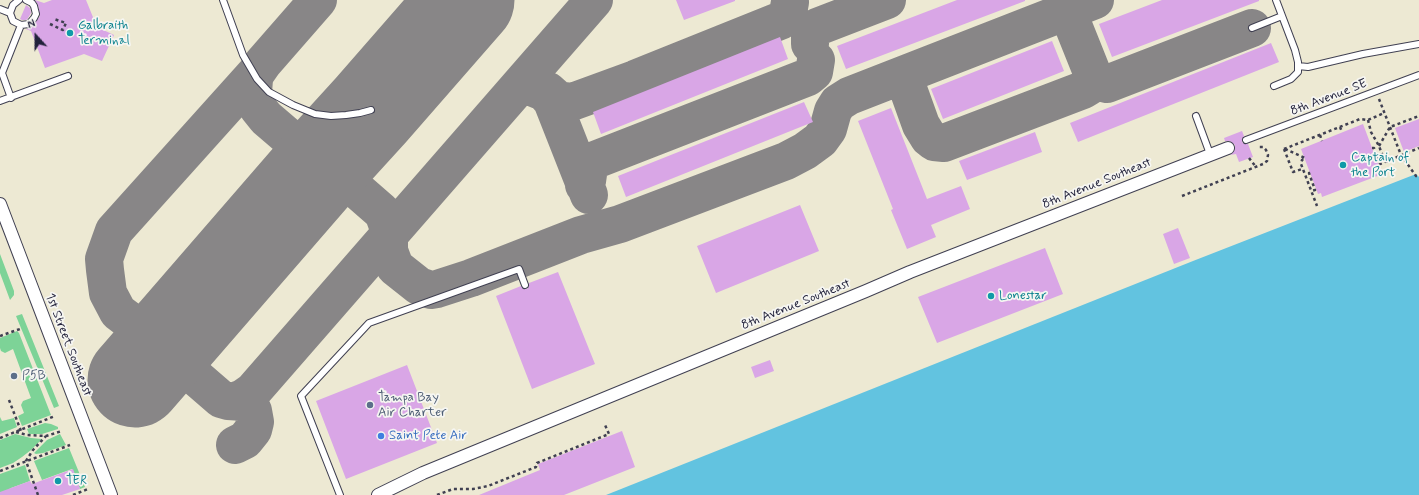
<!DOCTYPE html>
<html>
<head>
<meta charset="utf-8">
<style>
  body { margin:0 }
  #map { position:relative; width:1419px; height:495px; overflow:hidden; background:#ede9d3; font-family:Mynerve,sans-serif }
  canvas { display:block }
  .north { position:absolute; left:16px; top:16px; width:40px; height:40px; -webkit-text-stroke:3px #f6f6f2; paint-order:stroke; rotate:339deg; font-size:11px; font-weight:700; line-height:16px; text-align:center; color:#22223b }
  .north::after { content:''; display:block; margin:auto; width:14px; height:18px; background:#22223b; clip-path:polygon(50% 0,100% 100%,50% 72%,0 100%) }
</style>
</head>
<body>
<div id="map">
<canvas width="1419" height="495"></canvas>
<div class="north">N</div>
</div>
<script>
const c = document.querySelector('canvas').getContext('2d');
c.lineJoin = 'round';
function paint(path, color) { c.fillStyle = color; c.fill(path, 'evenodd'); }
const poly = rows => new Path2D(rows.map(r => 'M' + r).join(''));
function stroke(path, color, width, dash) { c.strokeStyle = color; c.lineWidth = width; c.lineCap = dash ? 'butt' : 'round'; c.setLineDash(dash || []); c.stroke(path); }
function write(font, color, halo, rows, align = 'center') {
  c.font = font + ' Mynerve,sans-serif'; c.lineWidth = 3.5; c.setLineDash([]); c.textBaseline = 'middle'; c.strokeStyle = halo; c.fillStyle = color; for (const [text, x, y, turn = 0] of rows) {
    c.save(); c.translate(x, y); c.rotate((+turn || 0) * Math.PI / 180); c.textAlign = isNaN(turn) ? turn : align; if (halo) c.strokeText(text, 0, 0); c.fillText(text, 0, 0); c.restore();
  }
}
const green = poly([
  [0,254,14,291,14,295,10,300,0,273],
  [22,314,59,406,54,408,16,316],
  [17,331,19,333,51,415,22,426,18,416,24,413,21,405,23,401,31,398,13,349,5,353,1,351,0,348,0,338],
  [0,417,2,421,14,418,17,427,0,434],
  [45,423,51,424,58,427,58,429,42,434,29,434,27,429],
  [15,434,31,438,42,439,31,450,22,457,13,463,0,468,0,440],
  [60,434,66,445,43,453,36,454,34,453,47,440],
  [69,448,85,487,80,489,72,469,42,480,34,461],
  [25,465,30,481,11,488,0,495,0,474]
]);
const water = poly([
  [1416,174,1419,177,1419,495,606,495,1193,261]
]);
const taxiway = poly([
  [1063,0,1093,75,1099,82,1107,84,1252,28],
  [810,44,810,35,817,27,887,0],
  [915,71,909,76,907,82,907,86,921,125,929,138,934,142,944,143,1083,90,1088,87,1091,80,1091,70],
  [256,73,254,79,253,93,258,108,266,118,287,136],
  [534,88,544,92,552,101,589,195],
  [548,91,557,99,563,101,572,102,635,79,782,20,788,13,790,2],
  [342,177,381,211,384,215,389,229,389,251,395,267,419,286,431,290,437,289,471,278,581,235,620,224,786,161,805,151,820,140,828,129,833,111,838,103,849,96,1095,0],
  [584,185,587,181,589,167,592,162,595,160,808,77,814,72,816,60],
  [300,189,303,175,303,167,293,145,287,136,302,143,324,147,336,144,350,133],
  [188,317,171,328,155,329,134,324,118,312,108,293,105,270,104,259,114,231,256,73,263,63,318,0],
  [180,327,176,340,175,350,179,360,184,367,221,399,228,401,244,402,253,411,255,422,253,430,245,440,235,445],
  [235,401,243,398,253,391,594,0]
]);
const runway = poly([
  [135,380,330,155,371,110,467,0]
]);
const building = poly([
  [35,0,44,3,52,0,86,0,97,27,114,35,102,61,84,54,45,68,31,31,26,29,32,27,40,16,38,5],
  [676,0,735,0,735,1,684,20],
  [957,0,1025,0,1025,1,846,69,837,46],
  [1162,0,1259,0,1259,1,1112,57,1099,24],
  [26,5,30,8,31,13,27,20,22,20,20,19],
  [780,37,788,59,601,134,593,112],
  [1052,41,1064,71,943,119,931,89],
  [1271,43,1279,62,1078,142,1070,123],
  [804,102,813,122,626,197,618,176],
  [891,108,927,199,961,186,970,209,931,225,936,237,907,249,891,210,893,209,858,121],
  [1419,119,1419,146,1404,152,1395,128],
  [1363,124,1380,169,1378,170,1380,175,1322,197,1321,193,1318,194,1301,149],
  [1242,131,1244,136,1242,139,1242,142,1245,144,1248,144,1253,157,1239,162,1236,154,1230,155,1235,150,1235,145,1230,141,1225,141,1224,138],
  [1035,132,1042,152,967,180,959,161],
  [800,205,819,251,716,293,697,246],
  [1178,228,1190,258,1174,264,1163,234],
  [1045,248,1063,294,937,343,918,297],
  [558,272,595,364,532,389,496,296,521,286,524,289,527,289,529,286,529,283],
  [770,360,774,371,755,378,751,367],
  [407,365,437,443,346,479,316,401],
  [622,431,635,467,564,495,479,495,540,470,538,464],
  [73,469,80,489,62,495,0,495,0,492,30,481,32,484]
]);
const path = poly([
  [50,24,63,30,66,23,54,19],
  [1379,99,1401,155,1416,176,1419,176],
  [1368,120,1371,132,1379,146,1385,162],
  [1340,127,1342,132],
  [1320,135,1322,141],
  [1379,146,1390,127,1419,116],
  [1372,148,1374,148,1380,164,1419,148],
  [1284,149,1360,119,1368,120,1384,113],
  [1284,149,1293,172,1302,169],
  [1285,149,1305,158,1302,160,1301,164,1317,206],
  [1249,158,1256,167],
  [1310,173,1309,173,1315,190,1311,191],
  [1182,196,1263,164,1267,161,1268,155,1266,150,1263,147,1258,147],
  [0,336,20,329],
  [9,400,21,431],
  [16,432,27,435,46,436,62,431],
  [0,438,55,416],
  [0,471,70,445],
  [38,495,26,461,33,450,46,436],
  [73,495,88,489],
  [437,495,453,489,473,489,488,486,536,467,537,463,609,434,605,425]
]);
const lane = poly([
  [19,0,13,5,10,13,13,21,21,25,29,24,34,18,36,14,34,6,32,3,26,0],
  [223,0,243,55,257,79,269,92,293,105,315,114,331,116,346,115,360,113,371,110],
  [0,9,10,13],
  [1252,28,1282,16],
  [1298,66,1308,67,1363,54,1419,44],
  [1274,86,1291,79,1298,72,1298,62,1295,50,1276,0],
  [11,98,2,73,21,25],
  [0,101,68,76],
  [1196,116,1210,154],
  [1246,140,1419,75],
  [340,495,301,396,369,323,519,269,525,285]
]);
const street = poly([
  [0,204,111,495],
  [378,495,423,473,866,291,910,272,1228,148]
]);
const markers = [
  [70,33,4,"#0f9aa8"],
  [1343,165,4,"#0f9aa8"],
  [991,296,4,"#0f9aa8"],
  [14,376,4,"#5c6f8a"],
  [370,405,4,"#5c6f8a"],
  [381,436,4,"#3f7fe0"],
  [58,481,4,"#0f9aa8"]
];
const cultureNames = [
  ["Galbraith",78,26],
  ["Terminal",78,41],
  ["Captain of",1351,158],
  ["the Port",1351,173],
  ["Lonestar",999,296],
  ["TER",66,481]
];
const streetNames = [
  ["8th Avenue SE",1329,98,-21],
  ["8th Avenue Southeast",1097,184,-22],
  ["8th Avenue Southeast",796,305,-22],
  ["1st Street Southeast",68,345,69]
];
const serviceNames = [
  ["P5B",22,376],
  ["Tampa Bay",378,398],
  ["Air Charter",378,413]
];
const shopNames = [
  ["Saint Pete Air",389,436]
];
paint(green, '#7dd397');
paint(water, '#62c3e0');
stroke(taxiway, '#888687', 38);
stroke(runway, '#888687', 95);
paint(building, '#d9a6e6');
stroke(lane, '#404052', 8);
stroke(street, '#404052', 14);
stroke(path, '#404052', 2.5, [3, 3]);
stroke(lane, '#fff', 6);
stroke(street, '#fff', 12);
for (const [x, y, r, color] of markers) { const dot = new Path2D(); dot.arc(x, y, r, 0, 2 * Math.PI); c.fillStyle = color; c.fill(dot); stroke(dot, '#f6f6f2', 1.5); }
write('13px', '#0d838f', '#f6f6f2', cultureNames, 'left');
write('13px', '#22223b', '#f6f6f2', streetNames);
write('13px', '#4e5e75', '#f6f6f2', serviceNames, 'left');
write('13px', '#366cbe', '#f6f6f2', shopNames, 'left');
</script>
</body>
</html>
